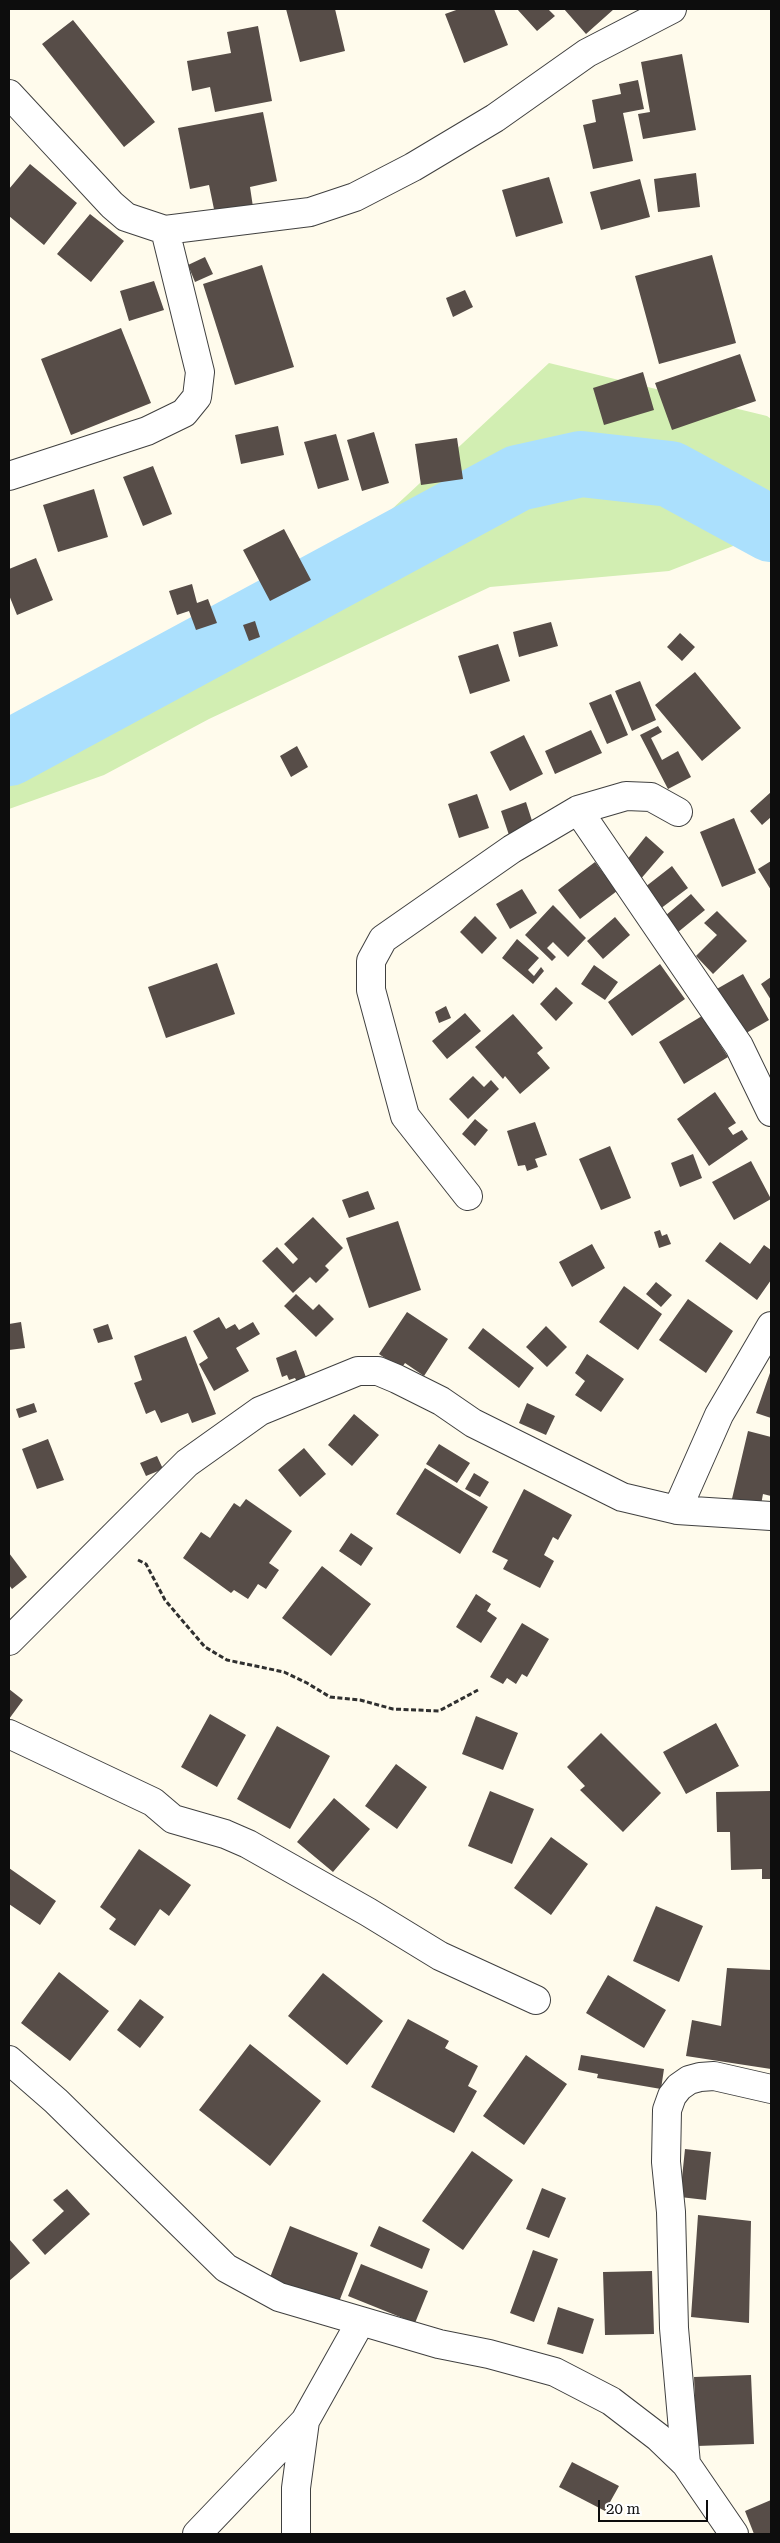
<!DOCTYPE html>
<html>
<head>
<meta charset="utf-8">
<style>
  body { margin:0 }
  #map { position:relative; width:780px; height:2543px; overflow:hidden; background:#fffbec; font-family:"Roboto Serif",serif }
  canvas { display:block }
  .frame { position:absolute; inset:0; border:10px solid #0d0d0d; pointer-events:none }
  .scale { position:absolute; left:598px; top:2500px; width:110px; height:22px; box-sizing:border-box; border:2px solid #0d0d0d; border-top:0; padding-left:6px; font-size:15px; line-height:18px; white-space:nowrap; color:#0d0d0d; -webkit-text-stroke:4px #fff; paint-order:stroke }
</style>
</head>
<body>
<div id="map">
<canvas width="780" height="2543"></canvas>
<div class="frame"></div>
<div class="scale">20 m</div>
</div>
<script>
const c = document.querySelector('canvas').getContext('2d');
c.lineJoin = 'round';
function paint(path, color) { c.fillStyle = color; c.fill(path, 'evenodd'); }
const poly = rows => new Path2D(rows.map(r => 'M' + r).join(''));
function stroke(path, color, width, dash) { c.strokeStyle = color; c.lineWidth = width; c.lineCap = dash ? 'butt' : 'round'; c.setLineDash(dash || []); c.stroke(path); }
const green = poly([
  [549,363,767,416,771,419,771,534,769,532,669,571,490,587,209,719,104,775,9,809,9,727,30,723,88,694,197,617,391,510]
]);
const river = poly([
  [9,753,518,478,581,464,670,474,771,529]
]);
const building = poly([
  [286,9,335,9,345,51,300,62],
  [459,9,494,9,508,45,464,63,445,14],
  [517,9,548,9,555,16,537,31],
  [564,9,614,9,586,34],
  [73,20,155,122,124,147,42,44],
  [258,26,272,101,215,112,210,87,192,91,187,61,231,53,227,32],
  [682,54,696,130,643,139,638,114,650,112,641,62],
  [638,80,644,109,623,113,633,161,593,169,583,125,596,122,592,100,621,94,619,84],
  [263,112,277,181,250,187,253,207,215,214,209,185,190,189,178,128],
  [30,164,77,203,44,245,9,216,9,189],
  [696,173,700,207,658,212,654,179],
  [549,177,563,223,516,237,502,190],
  [640,179,650,217,601,230,590,192],
  [90,214,124,241,91,282,57,254],
  [712,255,736,343,659,364,635,276],
  [205,257,213,274,195,282,188,265],
  [262,265,294,367,235,385,203,284],
  [154,281,164,310,129,321,120,291],
  [465,290,473,307,453,317,446,298],
  [121,328,151,403,71,435,41,359],
  [740,354,756,401,672,430,655,383],
  [643,372,654,410,604,425,593,388],
  [278,426,284,455,241,464,235,435],
  [374,432,389,483,362,491,347,440],
  [336,434,349,480,318,489,304,442],
  [457,438,463,479,421,485,415,444],
  [153,466,172,514,143,526,123,477],
  [94,489,108,537,58,552,43,505],
  [284,529,311,580,270,601,243,550],
  [36,558,53,600,17,615,9,595,9,569],
  [192,584,197,603,208,599,217,623,196,630,189,611,177,615,169,591],
  [255,621,260,637,249,641,243,625],
  [551,622,558,646,519,657,513,632],
  [680,633,695,647,682,661,667,647],
  [498,644,510,681,470,694,458,656],
  [695,672,741,728,702,761,655,705],
  [640,681,656,720,632,731,615,691],
  [611,694,628,735,607,744,589,703],
  [658,726,662,732,651,738,662,760,678,751,691,777,668,789,640,735],
  [591,730,602,753,555,774,545,751],
  [524,735,543,774,510,791,490,752],
  [297,746,308,767,291,777,280,756],
  [771,792,771,817,762,825,750,811],
  [477,794,489,828,459,838,448,804],
  [526,802,534,827,509,835,501,811],
  [734,818,756,873,722,887,700,832],
  [646,836,664,852,639,881,622,866],
  [771,861,771,890,758,869],
  [595,862,617,891,580,919,558,890],
  [672,866,688,888,656,912,640,891],
  [522,889,537,913,510,929,496,904],
  [691,894,705,910,672,937,659,921],
  [553,905,586,938,568,957,553,942,547,948,556,957,552,961,525,935],
  [717,911,747,941,713,974,696,956,717,935,704,923],
  [475,916,497,938,482,954,460,932],
  [615,917,630,935,603,959,587,941],
  [517,939,539,958,528,970,534,976,541,967,544,971,533,984,502,958],
  [217,963,235,1014,166,1038,148,987],
  [660,964,685,999,632,1036,608,1002],
  [594,965,618,982,605,1000,581,984],
  [743,974,769,1020,741,1036,715,990],
  [771,977,771,1000,761,984],
  [556,987,573,1003,556,1021,540,1004],
  [446,1006,451,1018,439,1023,435,1012],
  [465,1013,481,1031,447,1059,432,1041],
  [513,1014,543,1048,537,1053,550,1068,520,1094,505,1076,503,1079,475,1047],
  [702,1016,728,1057,684,1084,659,1042],
  [473,1076,484,1087,491,1080,499,1089,468,1119,449,1099],
  [715,1092,736,1123,728,1128,733,1135,742,1130,748,1139,709,1166,677,1119],
  [475,1119,488,1130,475,1146,462,1134],
  [535,1122,547,1155,535,1159,538,1167,527,1171,525,1165,518,1166,507,1131],
  [610,1146,631,1198,601,1210,579,1159],
  [693,1154,702,1178,680,1187,671,1163],
  [751,1161,771,1199,734,1220,712,1182],
  [368,1191,375,1209,349,1218,342,1200],
  [313,1217,343,1248,325,1266,329,1270,316,1283,310,1277,293,1293,262,1261,277,1247,293,1264,298,1259,284,1244],
  [398,1221,421,1290,369,1308,346,1238],
  [660,1230,662,1236,667,1234,671,1244,659,1248,654,1232],
  [720,1242,750,1264,764,1245,771,1250,771,1280,757,1300,705,1261],
  [592,1244,605,1268,572,1287,559,1262],
  [656,1282,672,1295,661,1307,646,1294],
  [624,1286,662,1314,638,1350,599,1322],
  [296,1294,313,1310,319,1304,334,1319,316,1337,284,1306],
  [688,1299,733,1331,706,1373,659,1340],
  [407,1312,448,1339,424,1376,405,1363,401,1369,379,1354],
  [219,1317,226,1329,235,1324,239,1330,253,1322,260,1334,236,1348,249,1371,214,1391,199,1364,208,1358,193,1331],
  [21,1322,25,1348,9,1350,9,1324],
  [108,1324,113,1339,98,1343,93,1329],
  [546,1326,567,1347,547,1367,526,1347],
  [483,1328,534,1368,519,1388,468,1348],
  [186,1336,216,1414,192,1423,188,1413,161,1423,155,1410,146,1414,134,1383,142,1380,134,1356],
  [296,1350,307,1380,298,1384,295,1378,289,1380,287,1375,282,1377,276,1358],
  [587,1354,624,1379,601,1412,575,1395,585,1381,575,1373],
  [771,1370,771,1418,756,1413],
  [34,1403,37,1412,19,1418,16,1409],
  [527,1403,555,1416,546,1435,519,1423],
  [354,1414,379,1435,352,1466,328,1445],
  [748,1431,771,1437,771,1496,763,1494,760,1510,731,1503],
  [48,1439,64,1480,37,1489,22,1449],
  [439,1444,470,1463,457,1483,426,1464],
  [304,1448,326,1474,300,1497,278,1470],
  [157,1456,163,1469,146,1476,140,1463],
  [425,1468,488,1507,460,1554,396,1514],
  [474,1473,489,1482,480,1497,465,1489],
  [524,1489,572,1515,558,1540,553,1537,544,1555,554,1561,540,1588,503,1569,508,1560,492,1552],
  [246,1499,292,1531,269,1563,279,1570,266,1589,258,1584,248,1599,234,1590,231,1593,183,1558,201,1532,210,1538,234,1503,240,1507],
  [351,1533,373,1548,361,1566,339,1551],
  [9,1553,27,1577,12,1589,9,1585],
  [322,1566,371,1604,331,1656,282,1618],
  [476,1594,491,1604,487,1611,497,1618,481,1643,456,1627],
  [522,1623,549,1639,527,1677,522,1674,516,1684,507,1678,503,1684,490,1677],
  [9,1689,23,1700,9,1719],
  [210,1714,246,1735,217,1787,181,1767],
  [476,1716,518,1733,503,1770,462,1754],
  [716,1723,739,1766,686,1794,663,1752],
  [277,1726,330,1756,290,1829,237,1799],
  [601,1733,661,1793,623,1832,580,1790,585,1786,567,1767],
  [396,1764,427,1787,397,1829,365,1806],
  [490,1791,534,1809,512,1864,468,1846],
  [771,1791,771,1879,762,1879,762,1869,731,1870,730,1832,717,1832,716,1792],
  [334,1798,370,1829,333,1872,297,1842],
  [551,1837,588,1864,551,1915,514,1888],
  [139,1849,191,1885,169,1916,160,1909,135,1946,109,1929,116,1919,100,1907],
  [9,1868,56,1901,40,1925,9,1904],
  [656,1906,703,1926,679,1982,633,1961],
  [727,1968,771,1970,771,2069,686,2056,692,2020,721,2026],
  [59,1972,109,2011,70,2061,21,2023],
  [323,1973,383,2021,347,2065,288,2016],
  [608,1975,666,2010,644,2048,586,2013],
  [140,1999,164,2017,140,2048,117,2030],
  [408,2019,449,2041,445,2048,478,2066,468,2086,477,2091,454,2133,371,2087],
  [250,2044,321,2101,270,2166,199,2110],
  [526,2055,567,2084,524,2145,483,2116],
  [581,2055,664,2069,661,2089,597,2078,598,2074,578,2070],
  [685,2149,711,2152,706,2200,680,2197],
  [472,2151,513,2180,463,2250,422,2221],
  [542,2188,566,2198,549,2238,526,2229],
  [67,2189,90,2214,45,2255,32,2240,64,2211,53,2200],
  [698,2215,751,2221,749,2323,691,2317],
  [290,2226,358,2253,337,2307,269,2280],
  [379,2226,430,2249,422,2269,370,2246],
  [9,2239,30,2263,9,2281],
  [533,2250,558,2259,534,2322,510,2313],
  [361,2264,428,2291,415,2323,348,2296],
  [652,2271,654,2334,605,2335,603,2272],
  [558,2307,594,2319,583,2354,547,2344],
  [751,2375,754,2444,697,2446,694,2377],
  [572,2462,619,2486,605,2511,559,2487],
  [771,2500,771,2534,754,2534,745,2511]
]);
const path = poly([
  [138,1560,146,1564,165,1600,187,1626,205,1647,227,1660,284,1672,307,1683,330,1697,360,1700,393,1709,439,1711,478,1690]
]);
const minor = poly([
  [9,94,112,205,126,217,165,230,310,212,355,197,413,167,495,118,587,53,672,9],
  [9,476,147,431,184,413,197,397,200,372,165,230],
  [578,810,739,1046,771,1112],
  [468,1196,405,1116,371,990,371,961,383,939,512,849,578,810,626,796,651,797,678,812],
  [677,1510,719,1415,771,1326],
  [9,1641,187,1463,260,1411,358,1371,378,1371,397,1379,441,1401,473,1423,622,1497,677,1510,771,1516],
  [9,1734,153,1802,173,1819,225,1834,248,1844,368,1912,440,1956,536,2000],
  [9,2060,56,2101,226,2268,279,2297,439,2344,489,2354,555,2372,611,2401,658,2437,686,2464,734,2534],
  [686,2464,674,2328,671,2212,666,2162,667,2110,672,2096,679,2087,689,2080,700,2077,714,2076,771,2089],
  [197,2534,305,2421,361,2321],
  [296,2534,296,2488,305,2421]
]);
paint(green, '#d2eeb2');
stroke(river, '#abe0fd', 66);
paint(building, '#574d48');
stroke(minor, '#404040', 30);
stroke(path, '#2f2f2f', 3, [5, 2.5]);
stroke(minor, '#fff', 28);
</script>
</body>
</html>
